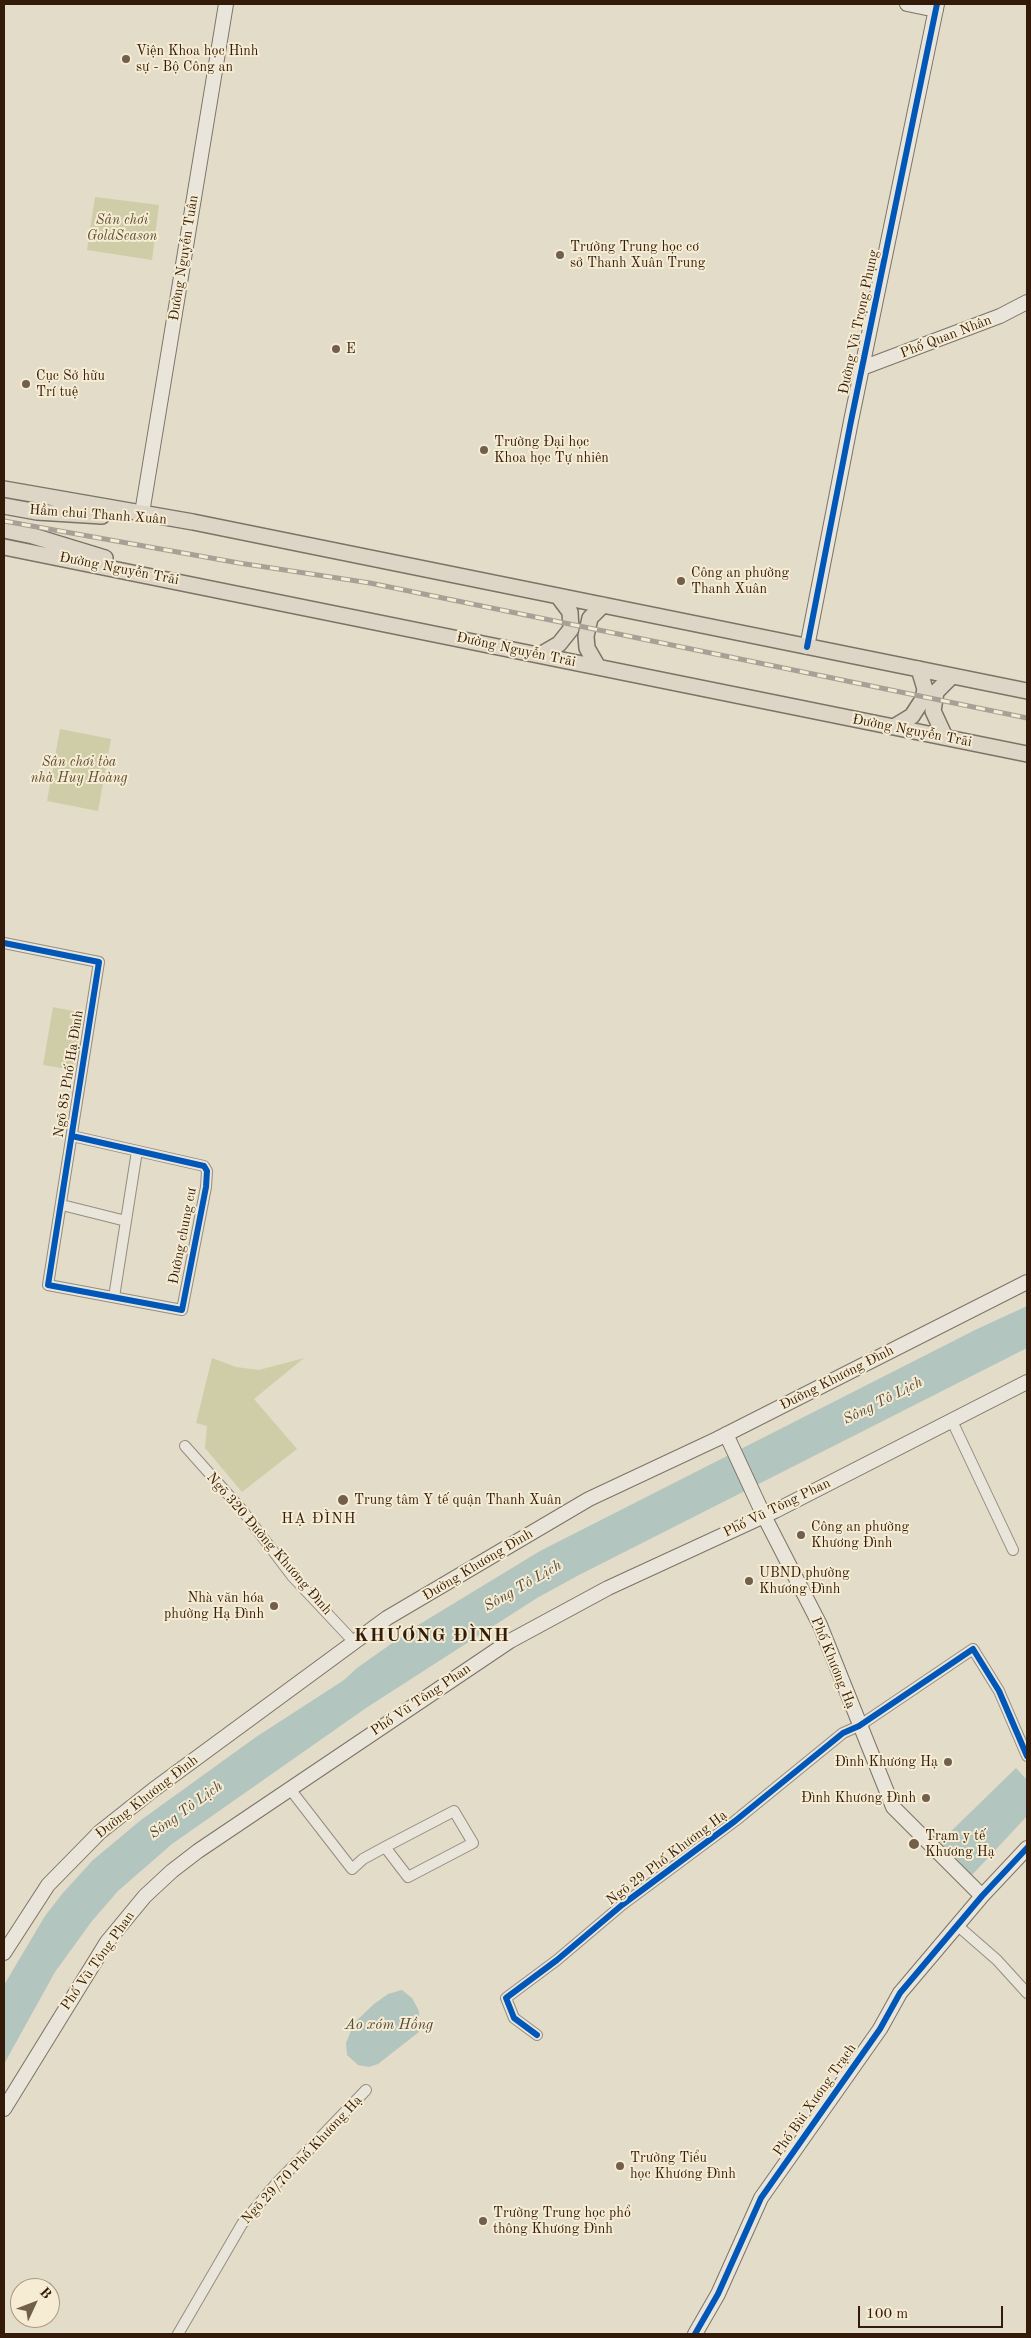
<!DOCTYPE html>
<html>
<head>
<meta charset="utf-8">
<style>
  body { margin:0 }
  #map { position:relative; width:1031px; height:2338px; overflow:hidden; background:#e3dcc8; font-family:"Old Standard TT",serif }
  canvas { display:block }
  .frame { position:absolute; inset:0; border:5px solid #341b09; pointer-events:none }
  .north { position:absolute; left:10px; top:2278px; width:50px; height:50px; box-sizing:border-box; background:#f5ecd3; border:1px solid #a89882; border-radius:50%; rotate:47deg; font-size:14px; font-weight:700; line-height:20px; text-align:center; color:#341b09 }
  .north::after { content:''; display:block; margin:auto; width:18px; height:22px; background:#715f4c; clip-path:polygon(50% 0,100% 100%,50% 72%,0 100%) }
  .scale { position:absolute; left:858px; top:2306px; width:145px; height:22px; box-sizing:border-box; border:2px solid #341b09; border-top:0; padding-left:6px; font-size:15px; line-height:18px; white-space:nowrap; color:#341b09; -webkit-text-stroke:4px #f5ecd3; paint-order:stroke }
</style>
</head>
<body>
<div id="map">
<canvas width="1031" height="2338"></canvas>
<div class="frame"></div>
<div class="north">B</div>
<div class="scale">100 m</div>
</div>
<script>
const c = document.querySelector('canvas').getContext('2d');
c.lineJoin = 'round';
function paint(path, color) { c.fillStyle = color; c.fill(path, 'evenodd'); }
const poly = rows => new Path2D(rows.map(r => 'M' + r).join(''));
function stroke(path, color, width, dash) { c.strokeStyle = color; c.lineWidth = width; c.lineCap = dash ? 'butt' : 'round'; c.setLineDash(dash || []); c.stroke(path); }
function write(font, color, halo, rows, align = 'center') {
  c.font = font + ' "Old Standard TT",serif'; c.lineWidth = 4; c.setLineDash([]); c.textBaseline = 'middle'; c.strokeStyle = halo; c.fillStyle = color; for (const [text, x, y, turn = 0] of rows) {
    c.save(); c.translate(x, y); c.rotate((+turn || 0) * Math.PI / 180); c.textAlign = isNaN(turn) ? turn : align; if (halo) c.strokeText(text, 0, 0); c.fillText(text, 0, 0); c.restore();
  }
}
const green = poly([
  [95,197,159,205,152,260,87,250],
  [60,729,111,739,98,811,47,801],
  [53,1007,83,1013,73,1070,43,1065],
  [212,1358,236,1367,259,1370,304,1358,254,1399,297,1449,242,1492,205,1448,207,1426,196,1423]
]);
const water = poly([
  [1027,1306,1027,1348,579,1575,537,1598,366,1708,172,1844,118,1891,92,1921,55,1972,4,2064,4,1985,45,1916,62,1894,93,1860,141,1820,256,1737,344,1680,357,1668,415,1627,540,1551,977,1329],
  [1016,1768,1027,1780,1027,1816,972,1875,940,1842],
  [402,1990,412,1998,419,2011,419,2016,415,2022,419,2032,378,2064,369,2067,358,2065,347,2055,346,2043,354,2023,374,2004,388,1994]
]);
const street = poly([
  [4,943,99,962,48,1285,182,1310,206,1187,207,1171,204,1166,72,1136],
  [62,1205,126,1221],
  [114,1297,137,1151],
  [952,1421,1013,1550],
  [185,1446,242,1510,292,1576,354,1642],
  [290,1789,352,1869,363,1859,385,1847,454,1811,473,1843,408,1877,385,1847],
  [958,1926,997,1960,1027,1993],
  [537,2035,514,2018,506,1998,557,1960,622,1905,735,1821,843,1733,859,1726,973,1649,999,1691,1027,1756],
  [178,2334,242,2224,275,2185,366,2090]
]);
const secondary = poly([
  [907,4,936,10],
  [862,368,1000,316,1027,302],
  [142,513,226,4],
  [807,647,851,421,937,4],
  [726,1434,764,1516,820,1625,893,1807,982,1896],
  [4,1953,48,1885,100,1832,153,1790,387,1618,589,1499,717,1439,1027,1282],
  [4,2109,107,1942,145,1896,172,1871,198,1851,510,1641,608,1588,775,1511,1027,1382],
  [695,2334,718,2294,761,2198,880,2029,900,1993,982,1896,1027,1848]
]);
const primary = poly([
  [4,489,193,522,1027,691],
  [4,506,37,512,102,516],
  [4,530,33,536,105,558],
  [4,547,1027,754],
  [540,655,559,644,571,629,570,612,558,596],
  [598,667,587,648,586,636,590,618,603,605],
  [894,727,912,716,923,699,925,689,919,669],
  [945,737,933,711,936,692,952,676]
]);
const rail = poly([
  [4,521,239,563,370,583,1027,718]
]);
const cycleway = poly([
  [807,647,851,421,937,4],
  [4,943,99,962,48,1285,182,1310,206,1187,207,1171,204,1166,72,1136],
  [537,2035,514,2018,506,1998,557,1960,622,1905,735,1821,843,1733,859,1726,973,1649,999,1691,1027,1756],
  [695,2334,718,2294,761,2198,880,2029,900,1993,982,1896,1027,1848]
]);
const markers = [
  [126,59,5,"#715f4c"],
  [560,255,5,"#715f4c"],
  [336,349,5,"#715f4c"],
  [26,384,5,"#715f4c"],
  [484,450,5,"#715f4c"],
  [681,581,5,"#715f4c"],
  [343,1500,6,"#715f4c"],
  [801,1535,5,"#715f4c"],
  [749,1581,5,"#715f4c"],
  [274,1606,5,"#715f4c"],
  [948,1762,5,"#715f4c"],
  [926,1798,5,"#715f4c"],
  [914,1844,6,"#715f4c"],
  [620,2166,5,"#715f4c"],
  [483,2221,5,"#715f4c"]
];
const poiNames = [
  ["Viện Khoa học Hình",136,51],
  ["sự - Bộ Công an",136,67],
  ["Trường Trung học cơ",570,247],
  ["sở Thanh Xuân Trung",570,263],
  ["E",346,349],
  ["Cục Sở hữu",36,376],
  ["Trí tuệ",36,392],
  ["Trường Đại học",494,442],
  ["Khoa học Tự nhiên",494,458],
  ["Công an phường",691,573],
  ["Thanh Xuân",691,589],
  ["Trung tâm Y tế quận Thanh Xuân",354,1500],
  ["Công an phường",811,1527],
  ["Khương Đình",811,1543],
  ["UBND phường",759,1573],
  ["Khương Đình",759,1589],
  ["Nhà văn hóa",264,1598,"right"],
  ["phường Hạ Đình",264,1614,"right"],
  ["Đình Khương Hạ",938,1762,"right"],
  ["Đình Khương Đình",916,1798,"right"],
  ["Trạm y tế",925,1836],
  ["Khương Hạ",925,1852],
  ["Trường Tiểu",630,2158],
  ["học Khương Đình",630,2174],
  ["Trường Trung học phổ",493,2213],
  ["thông Khương Đình",493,2229]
];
const parkNames = [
  ["Sân chơi",122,220],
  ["GoldSeason",122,236],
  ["Sân chơi tòa",79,762],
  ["nhà Huy Hoàng",79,778]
];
const streetNames = [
  ["Đường Nguyễn Tuân",184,258,-81],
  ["Đường Vũ Trọng Phụng",859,322,-78],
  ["Phố Quan Nhân",946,337,-21],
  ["Hầm chui Thanh Xuân",98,515,4],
  ["Đường Nguyễn Trãi",119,569,11],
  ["Đường Nguyễn Trãi",516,650,12],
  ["Đường Nguyễn Trãi",912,731,11],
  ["Ngõ 85 Phố Hạ Đình",69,1074,-81],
  ["Đường chung cư",183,1236,-79],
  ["Đường Khương Đình",837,1378,-27],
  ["Phố Vũ Tông Phan",777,1508,-26],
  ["Ngõ 320 Đường Khương Đình",269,1544,49],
  ["Đường Khương Đình",478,1565,-31],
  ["Phố Khương Hạ",833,1663,68],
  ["Phố Vũ Tông Phan",421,1700,-34],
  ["Đường Khương Đình",147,1797,-38],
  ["Ngõ 29 Phố Khương Hạ",667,1858,-37],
  ["Phố Vũ Tông Phan",98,1961,-55],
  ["Phố Bùi Xương Trạch",815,2100,-55],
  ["Ngõ 29/70 Phố Khương Hạ",302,2160,-47]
];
const waterNames = [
  ["Sông Tô Lịch",883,1401,-27],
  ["Sông Tô Lịch",523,1586,-30],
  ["Sông Tô Lịch",186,1810,-36],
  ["Ao xóm Hồng",389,2025]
];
const neighbourhoodNames = [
  ["HẠ ĐÌNH",319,1519]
];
const districtNames = [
  ["KHƯƠNG ĐÌNH",432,1636]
];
paint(green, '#cfcda8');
paint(water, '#b3c5bf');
stroke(street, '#948d80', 12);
stroke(secondary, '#7b7367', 16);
stroke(primary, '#7b7367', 18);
stroke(street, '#e9e5db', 10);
stroke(secondary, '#e9e5db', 14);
stroke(primary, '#ddd5c5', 15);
stroke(rail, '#a7a097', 5);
stroke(rail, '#f5ecd3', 3, [9]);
stroke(cycleway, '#0057b8', 6);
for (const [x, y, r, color] of markers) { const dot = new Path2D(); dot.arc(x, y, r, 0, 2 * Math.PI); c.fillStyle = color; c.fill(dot); stroke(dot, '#f5ecd3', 2); }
write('14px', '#341b09', '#f5ecd3', poiNames, 'left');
write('italic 14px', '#5e4d31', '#f5ecd3', parkNames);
write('14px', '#341b09', '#f5ecd3', streetNames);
write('italic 15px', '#544b3e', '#f5ecd3', waterNames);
c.letterSpacing = '1px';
write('15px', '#341b09', '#f5ecd3', neighbourhoodNames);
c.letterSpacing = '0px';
c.letterSpacing = '1px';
write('bold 19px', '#341b09', '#f5ecd3', districtNames);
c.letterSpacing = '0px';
</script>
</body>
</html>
